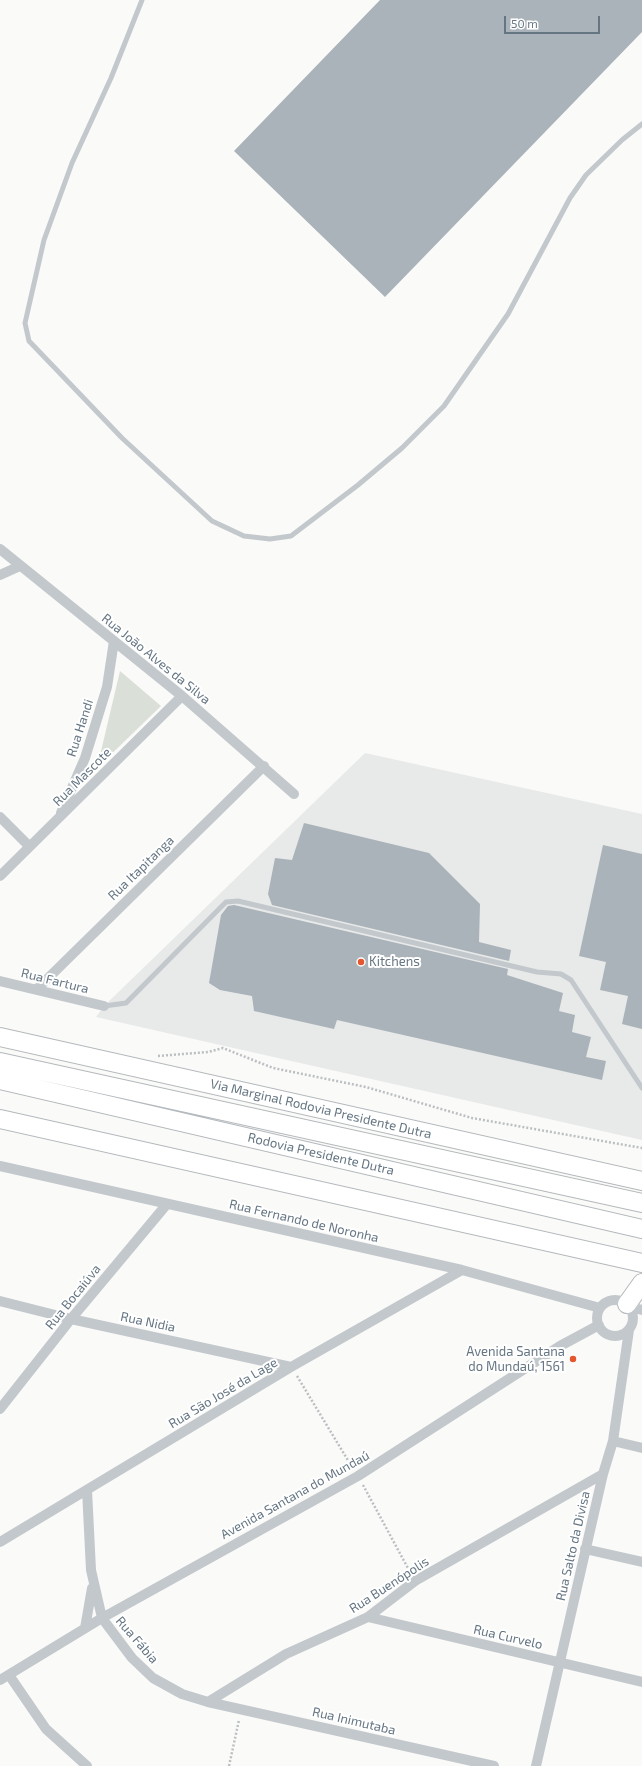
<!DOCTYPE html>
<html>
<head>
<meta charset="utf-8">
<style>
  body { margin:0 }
  #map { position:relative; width:642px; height:1766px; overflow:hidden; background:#fafaf8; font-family:"Exo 2",sans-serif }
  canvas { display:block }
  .scale { position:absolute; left:504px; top:16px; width:96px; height:18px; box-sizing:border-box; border:2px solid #657683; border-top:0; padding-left:5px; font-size:12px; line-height:14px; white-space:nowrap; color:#657683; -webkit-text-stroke:3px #fff; paint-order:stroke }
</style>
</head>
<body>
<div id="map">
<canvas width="642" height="1766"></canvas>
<div class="scale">50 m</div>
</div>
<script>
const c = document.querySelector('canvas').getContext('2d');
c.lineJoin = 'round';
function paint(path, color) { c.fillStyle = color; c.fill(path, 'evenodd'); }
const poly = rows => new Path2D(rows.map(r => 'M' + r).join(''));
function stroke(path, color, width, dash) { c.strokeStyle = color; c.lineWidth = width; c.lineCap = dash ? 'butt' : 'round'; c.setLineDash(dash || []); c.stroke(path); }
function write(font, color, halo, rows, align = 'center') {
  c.font = font + ' "Exo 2",sans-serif'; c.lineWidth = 4; c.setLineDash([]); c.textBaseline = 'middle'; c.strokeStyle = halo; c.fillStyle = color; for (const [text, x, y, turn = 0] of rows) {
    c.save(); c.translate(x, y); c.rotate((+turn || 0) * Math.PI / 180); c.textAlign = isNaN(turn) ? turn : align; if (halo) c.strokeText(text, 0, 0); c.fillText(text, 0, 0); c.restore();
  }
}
const built = poly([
  [365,753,642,814,642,1140,96,1017,104,1006]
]);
const green = poly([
  [120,671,161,706,97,768]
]);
const building = poly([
  [380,0,642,0,642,32,385,297,234,151],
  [304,823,429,853,480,904,479,942,511,950,509,961,272,905,268,894,275,858,292,860],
  [603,845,642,854,642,1029,622,1024,628,996,600,990,606,962,579,956],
  [234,905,508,969,507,975,563,993,559,1011,575,1015,572,1032,591,1037,586,1057,606,1061,602,1080,337,1020,334,1029,254,1011,252,996,220,990,209,983,221,915,228,906]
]);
const path = poly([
  [158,1056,208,1052,223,1048,273,1068,366,1087,472,1118,642,1148],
  [297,1376,352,1467],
  [363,1485,410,1572],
  [229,1766,239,1720]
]);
const lane = poly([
  [142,0,111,78,72,163,44,240,25,323,29,341,122,438,212,521,244,536,270,539,291,536,358,485,402,448,444,406,508,314,570,198,586,175,622,140,642,124],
  [104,1006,126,1003,226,902,238,901,537,972,561,974,571,980,642,1088]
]);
const street = poly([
  [0,549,182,696,294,794],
  [0,575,20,566],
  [61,813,85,758,107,687,114,641],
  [0,817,29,846],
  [0,876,182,696],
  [0,981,104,1006],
  [37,989,264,766],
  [0,1166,462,1270,600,1308],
  '597 1318a18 18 0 1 1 36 0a18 18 0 1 1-36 0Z',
  [0,1301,71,1319,291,1367],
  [630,1307,642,1310],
  [0,1409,71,1319,167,1204],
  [613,1441,642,1448],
  [87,1490,91,1570,102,1618,132,1658,153,1678,182,1694,208,1702,494,1766],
  [0,1542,291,1367,462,1270],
  [585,1549,642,1562],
  [368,1617,642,1682],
  [85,1628,92,1588],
  [9,1675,46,1729,87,1766],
  [0,1680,102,1618,358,1476,560,1346,599,1325],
  [208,1702,286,1654,368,1617,415,1581,603,1474],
  [536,1766,603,1474,613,1441,629,1330]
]);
const highway = poly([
  [0,1037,642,1181],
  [0,1062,642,1203],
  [0,1080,642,1229],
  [0,1119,642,1263],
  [627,1304,642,1283]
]);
const markers = [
  [361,962,4,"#e4572e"],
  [573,1359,4,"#e4572e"]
];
const streetNames = [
  ["Rua João Alves da Silva",156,659,39],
  ["Rua Handi",80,728,-72],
  ["Rua Mascote",82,777,-45],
  ["Rua Itapitanga",141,868,-44],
  ["Rua Fartura",55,981,14],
  ["Via Marginal Rodovia Presidente Dutra",321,1109,13],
  ["Rodovia Presidente Dutra",321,1154,13],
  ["Rua Fernando de Noronha",304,1221,13],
  ["Rua Bocaiúva",73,1297,-51],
  ["Rua Nidia",148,1322,12],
  ["Rua São José da Lage",223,1393,-31],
  ["Avenida Santana do Mundaú",295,1495,-29],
  ["Rua Salto da Divisa",573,1546,-77],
  ["Rua Buenópolis",389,1585,-33],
  ["Rua Curvelo",508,1637,13],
  ["Rua Fábia",137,1640,49],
  ["Rua Inimutaba",354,1721,13]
];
const poiNames = [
  ["Kitchens",369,962],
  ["Avenida Santana",565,1352,"right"],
  ["do Mundaú, 1561",565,1367,"right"]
];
paint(built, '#e8e9e9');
paint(green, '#dadfd7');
paint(building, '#aab3b9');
stroke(highway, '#b4b9bd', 20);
stroke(path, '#bbbfc2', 2.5, [2, 2]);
stroke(lane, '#c3c8cc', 5);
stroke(street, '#c3c8cc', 10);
stroke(highway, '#fff', 18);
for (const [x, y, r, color] of markers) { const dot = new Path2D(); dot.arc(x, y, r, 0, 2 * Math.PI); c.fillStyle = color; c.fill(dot); stroke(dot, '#fff', 1.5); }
write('13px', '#657683', '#fff', streetNames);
write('13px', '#657683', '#fff', poiNames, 'left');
</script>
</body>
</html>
